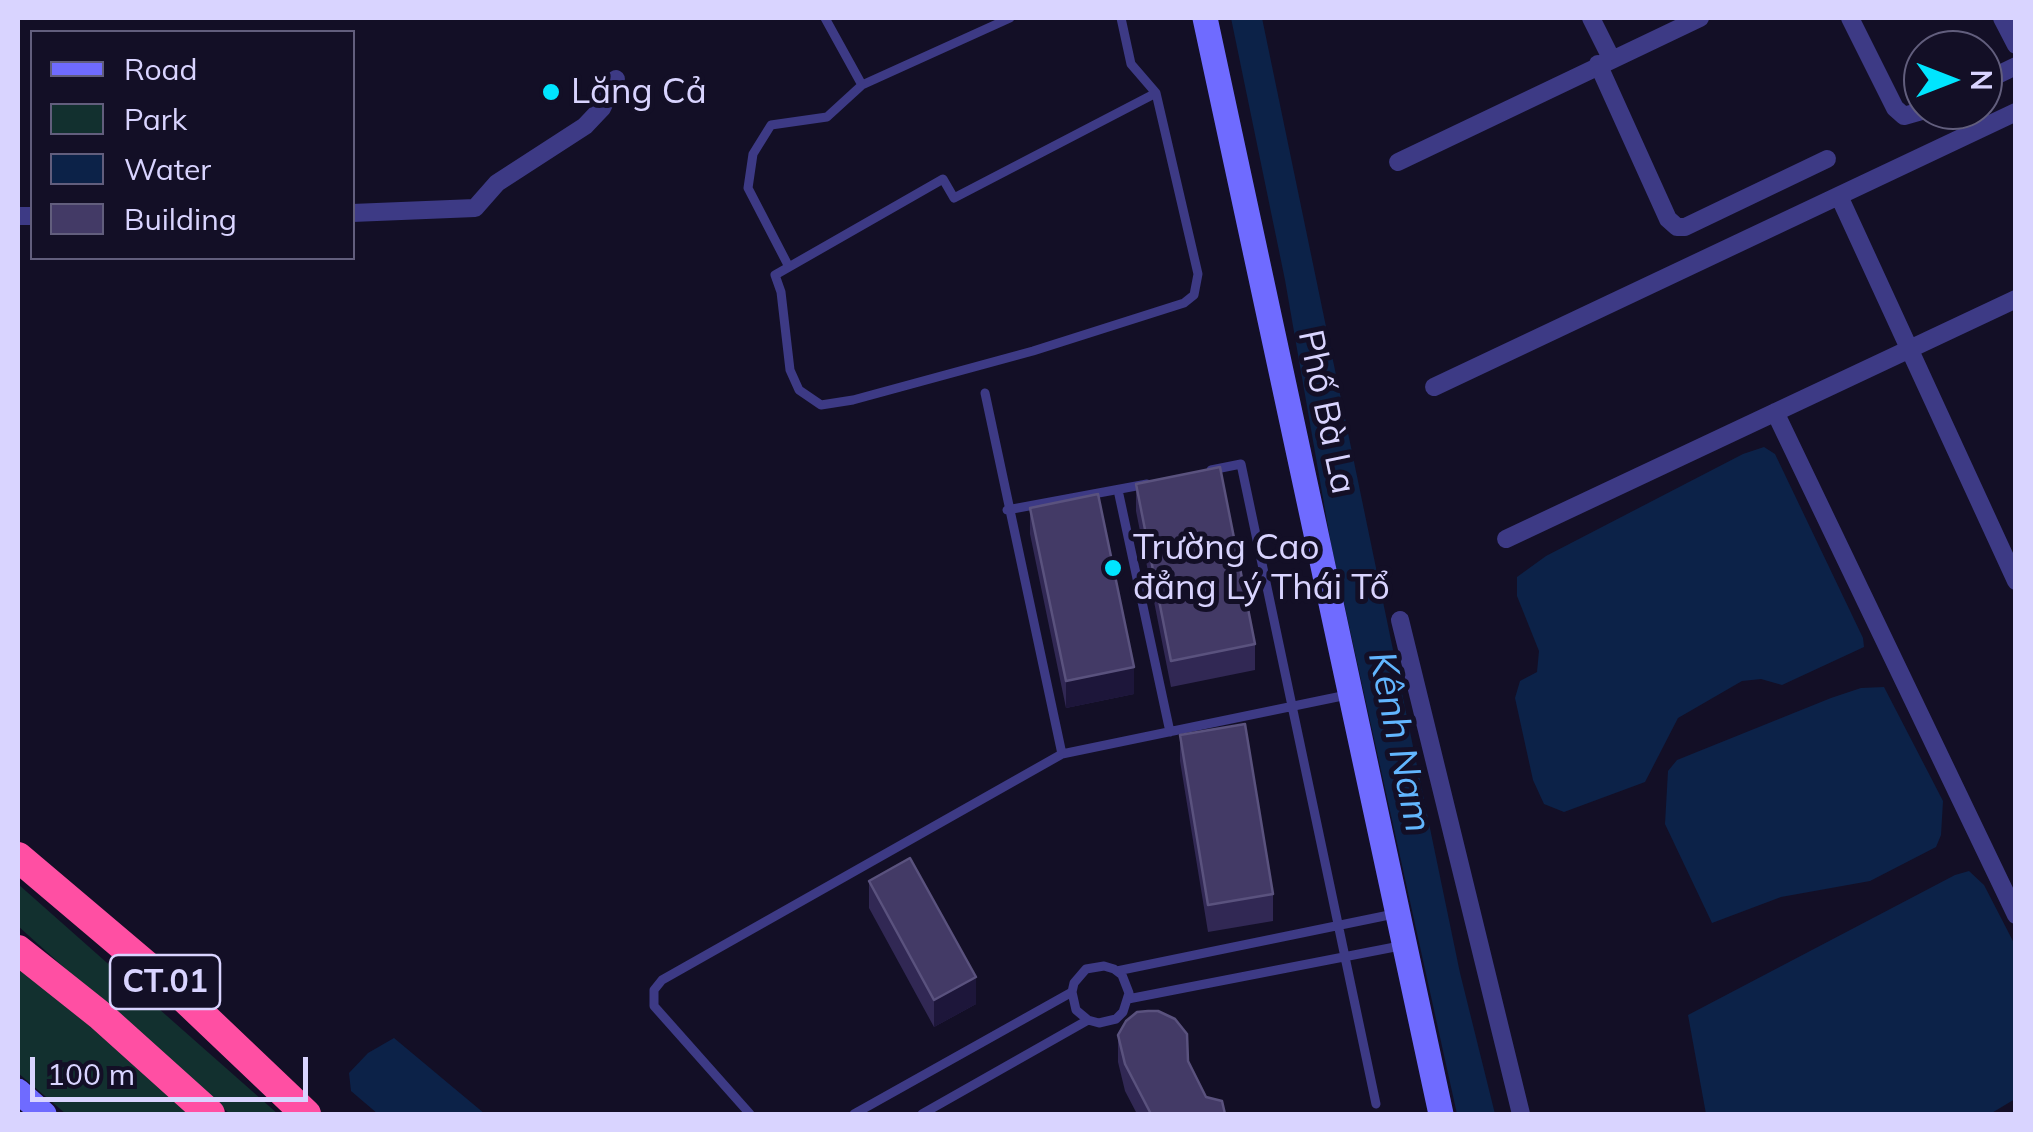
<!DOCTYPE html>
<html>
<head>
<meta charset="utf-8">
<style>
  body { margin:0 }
  #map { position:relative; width:2033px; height:1132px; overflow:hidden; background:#130f26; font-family:Mulish,sans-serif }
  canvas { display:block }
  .frame { position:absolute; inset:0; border:20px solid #d9d4ff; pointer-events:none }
  .legend { position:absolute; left:30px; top:30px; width:325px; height:230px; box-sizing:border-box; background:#130f26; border:2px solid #625e7d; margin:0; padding:12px 18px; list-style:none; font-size:30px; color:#d9d4ff }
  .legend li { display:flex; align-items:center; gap:20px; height:50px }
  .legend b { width:50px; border:2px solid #625e7d }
  .north { position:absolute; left:1903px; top:30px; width:100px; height:100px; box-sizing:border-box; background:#130f26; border:2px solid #625e7d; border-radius:50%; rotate:90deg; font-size:28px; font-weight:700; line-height:40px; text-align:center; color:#d9d4ff }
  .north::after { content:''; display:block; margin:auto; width:35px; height:45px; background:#00e5ff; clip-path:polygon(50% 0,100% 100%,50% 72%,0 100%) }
  .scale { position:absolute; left:30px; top:1057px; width:278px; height:45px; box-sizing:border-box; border:5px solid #d9d4ff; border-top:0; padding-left:12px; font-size:30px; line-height:35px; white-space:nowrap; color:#d9d4ff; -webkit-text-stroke:8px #130f26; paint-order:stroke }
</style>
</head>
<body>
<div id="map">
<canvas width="2033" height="1132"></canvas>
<div class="frame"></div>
<ul class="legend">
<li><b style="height:12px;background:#6f6bff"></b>Road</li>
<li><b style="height:28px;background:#12302f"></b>Park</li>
<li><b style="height:28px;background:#0c2248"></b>Water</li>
<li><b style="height:28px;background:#433a66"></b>Building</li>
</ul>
<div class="north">N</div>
<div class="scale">100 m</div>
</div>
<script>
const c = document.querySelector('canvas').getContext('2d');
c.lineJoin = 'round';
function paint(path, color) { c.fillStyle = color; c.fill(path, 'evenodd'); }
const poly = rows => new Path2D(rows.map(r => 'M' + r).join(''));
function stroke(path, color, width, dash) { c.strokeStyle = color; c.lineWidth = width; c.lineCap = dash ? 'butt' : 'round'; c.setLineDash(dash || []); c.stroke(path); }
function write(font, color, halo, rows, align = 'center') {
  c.font = font + ' Mulish,sans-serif'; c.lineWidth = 10; c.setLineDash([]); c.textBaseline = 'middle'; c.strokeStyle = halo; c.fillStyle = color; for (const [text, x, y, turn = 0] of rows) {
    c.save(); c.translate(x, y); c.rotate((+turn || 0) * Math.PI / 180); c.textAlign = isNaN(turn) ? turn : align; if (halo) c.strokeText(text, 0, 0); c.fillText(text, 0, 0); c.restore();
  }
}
const green = poly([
  [18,884,167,1016,278,1114,230,1114,148,1043,18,926],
  [18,959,188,1114,66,1114,18,1073]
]);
const water = poly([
  [1231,18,1262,18,1460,973,1495,1114,1457,1114,1331,544,1285,280],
  [1764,447,1775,454,1863,638,1864,647,1782,685,1761,679,1742,681,1678,718,1645,782,1564,812,1544,804,1533,780,1515,698,1520,681,1537,672,1539,651,1517,596,1517,577,1546,556,1743,454],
  [1884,687,1943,801,1941,835,1936,847,1870,881,1781,897,1712,923,1665,824,1668,771,1677,760,1831,698,1861,688],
  [1969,871,1984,885,2015,945,2015,1099,1990,1114,1706,1114,1688,1015,1955,875],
  [394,1038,485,1114,378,1114,351,1091,349,1073,368,1053]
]);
const lane = poly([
  [825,18,862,85,1010,18],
  [1121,18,1131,64,1156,93,1198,274,1194,295,1184,303,1033,351,853,400,821,405,799,390,790,370,781,292,775,275,943,179,954,198,1156,93],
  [789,267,748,188,753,154,771,125,827,117,862,85],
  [985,393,1062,754],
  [1211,470,1241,464,1376,1104],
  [1118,490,1170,732],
  [1007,510,1147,484],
  [1117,971,1394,914],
  [1128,999,1400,946],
  [750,1114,654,1006,654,990,662,980,1062,754,1347,695],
  [854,1114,1072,992,1074,983,1086,969,1104,966,1114,969,1122,975,1129,993,1123,1012,1116,1019,1099,1023,1088,1020,1076,1010,1072,992],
  [922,1114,1088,1020]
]);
const street = poly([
  [1591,18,1611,58],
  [1850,18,1895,108,1904,116,1925,110],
  [2002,18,2016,45],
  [1598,64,1668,219,1677,227,1685,227,1827,159],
  [1983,82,2016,66],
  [1398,162,1700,18],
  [1839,196,2016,581],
  [352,213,475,208,497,183,585,126,602,108,616,79],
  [18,216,32,216],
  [1434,387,2016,112],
  [1775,412,2016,915],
  [1506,539,2016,299],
  [1400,620,1521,1114]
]);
const secondary = poly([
  [1205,18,1441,1114],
  [18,1091,44,1114]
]);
const highway = poly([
  [18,857,181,995,306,1114],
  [18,950,101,1016,210,1114]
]);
const wall = poly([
  [1136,484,1255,644,1255,670,1171,687,1136,511],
  [1030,508,1134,694,1066,708,1030,534],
  [1180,735,1273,894,1273,921,1208,932,1180,761],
  [869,881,976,1004,934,1027,869,908],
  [1118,1035,1188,1061,1206,1097,1225,1114,1137,1114,1125,1091,1118,1062]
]);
const shadedWall = poly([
  [1134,667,1134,694,1066,708,1066,681],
  [976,977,976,1004,934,1027,934,1000]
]);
const building = poly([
  [1220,467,1255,644,1171,661,1136,484,1220,467],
  [1098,494,1134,667,1066,681,1030,508,1098,494],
  [1245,724,1273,894,1208,905,1180,735,1245,724],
  [910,858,976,977,934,1000,869,881,910,858],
  [1148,1011,1158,1011,1175,1019,1187,1034,1188,1061,1206,1097,1222,1101,1225,1114,1151,1114,1125,1064,1118,1035,1126,1021,1137,1012,1148,1011]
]);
const markers = [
  [551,92,10,"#00e5ff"],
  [1113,568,10,"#00e5ff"]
];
const shields = [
  [165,982,110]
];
const shieldNames = [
  ["CT.01",165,982]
];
const poiNames = [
  ["Lăng Cả",571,92],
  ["Trường Cao",1133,548],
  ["đẳng Lý Thái Tổ",1133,588]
];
const streetNames = [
  ["Phố Bà La",1326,412,78]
];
const waterNames = [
  ["Kênh Nam",1399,742,78]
];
paint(green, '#12302f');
paint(water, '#0c2248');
stroke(lane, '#3d3a85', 9);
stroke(street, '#3d3a85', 18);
stroke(secondary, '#6f6bff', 25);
stroke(highway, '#ff4fa3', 30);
paint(wall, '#312854');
paint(shadedWall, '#1d163a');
paint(building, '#433a66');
stroke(building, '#5a527e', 2.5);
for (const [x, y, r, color] of markers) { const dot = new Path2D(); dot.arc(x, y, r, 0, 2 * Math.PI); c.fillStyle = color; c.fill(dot); stroke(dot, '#130f26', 4); }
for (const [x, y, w] of shields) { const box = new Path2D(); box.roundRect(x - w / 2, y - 27, w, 54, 8); c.fillStyle = '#130f26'; c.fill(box); stroke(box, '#d9d4ff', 2.5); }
write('bold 32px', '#d9d4ff', null, shieldNames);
write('35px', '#d9d4ff', '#130f26', poiNames, 'left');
write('35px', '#d9d4ff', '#130f26', streetNames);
write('italic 38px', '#62b6ff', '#130f26', waterNames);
</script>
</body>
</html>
